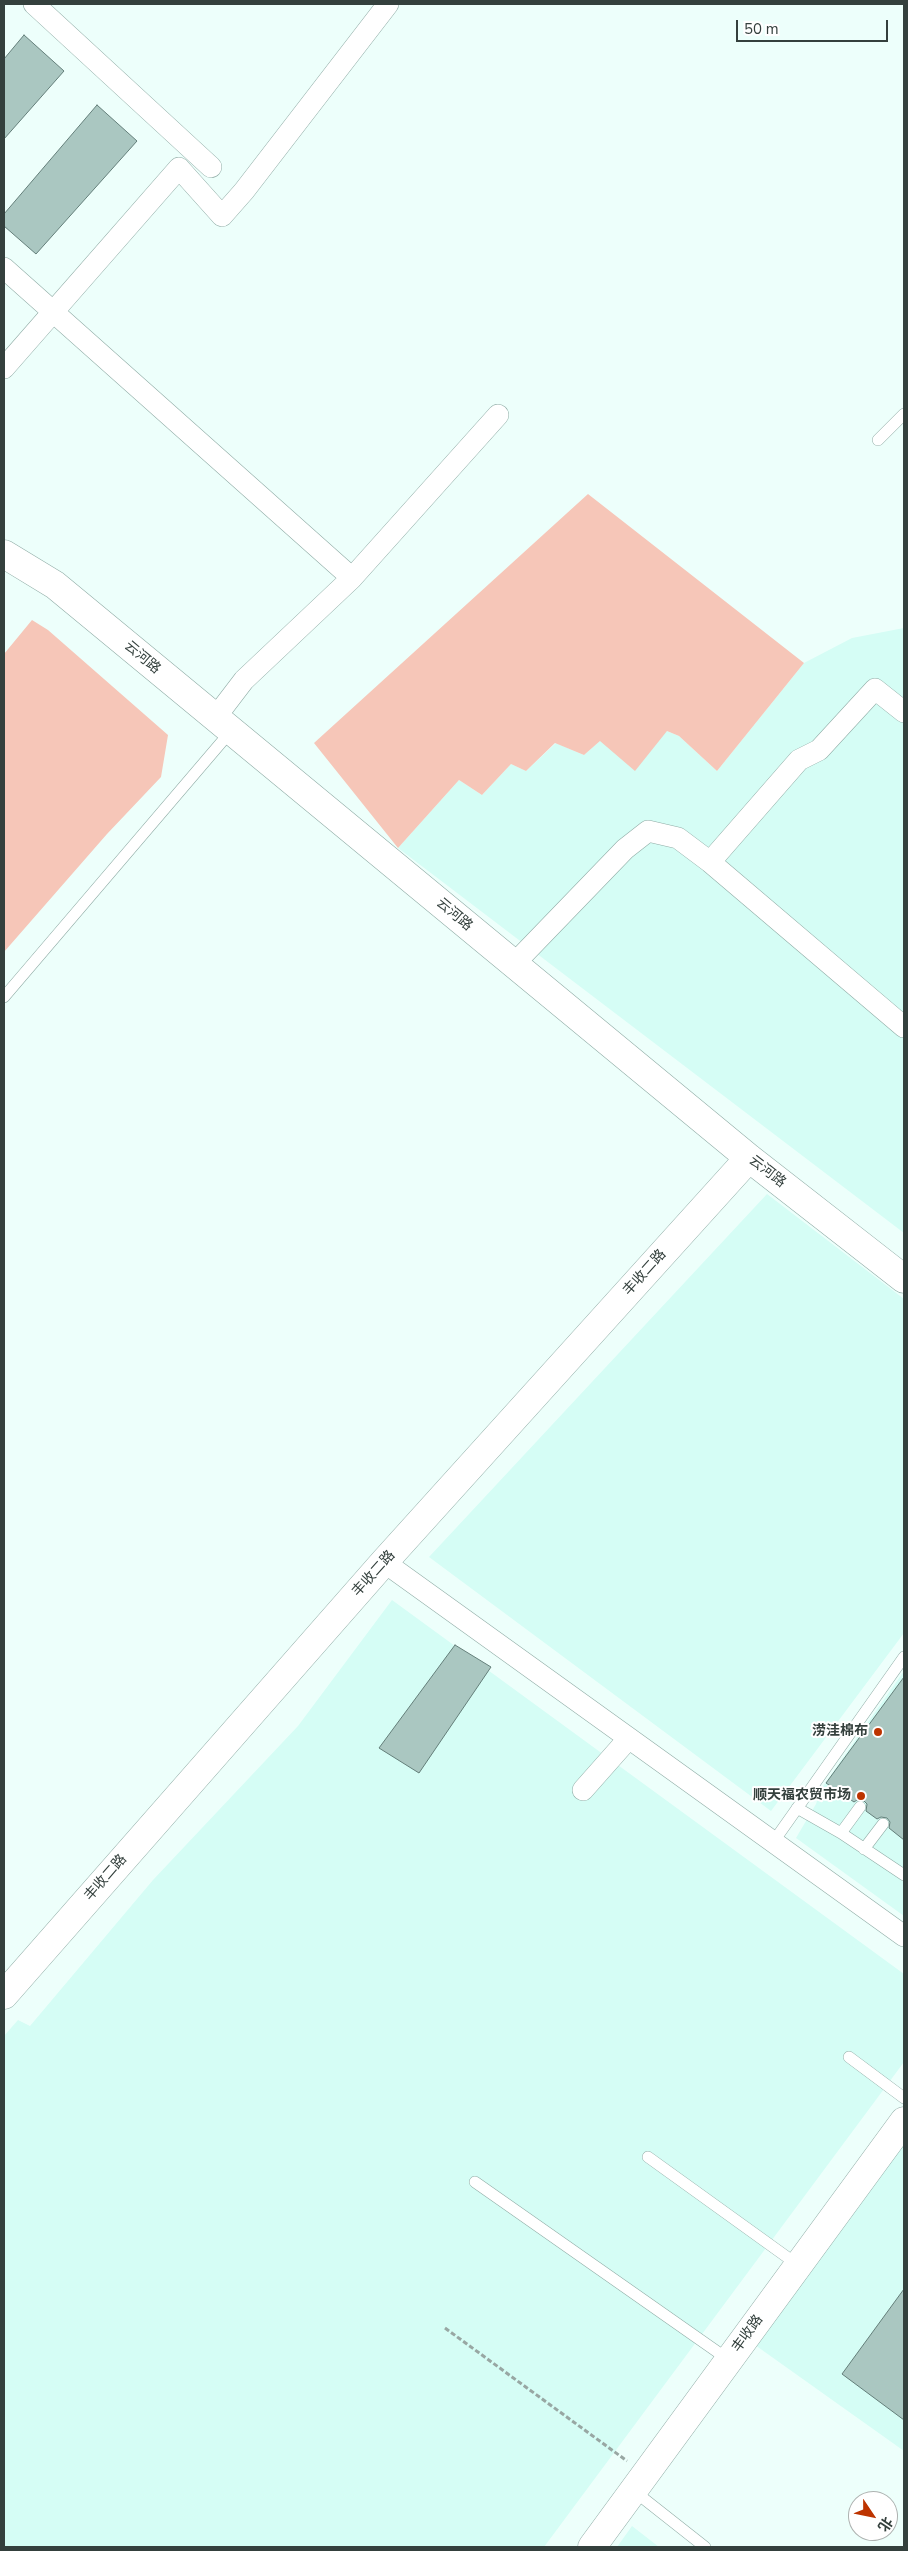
<!DOCTYPE html>
<html>
<head>
<meta charset="utf-8">
<style>
  body { margin:0 }
  #map { position:relative; width:908px; height:2551px; overflow:hidden; background:#edfffb; font-family:"Nunito Sans","Noto Sans SC",sans-serif }
  canvas { display:block }
  .frame { position:absolute; inset:0; border:5px solid #34403d; pointer-events:none }
  .north { position:absolute; left:848px; top:2491px; width:50px; height:50px; box-sizing:border-box; background:#fff; border:1px solid #aeb3b1; border-radius:50%; rotate:124deg; font-size:14px; font-weight:700; line-height:20px; text-align:center; color:#34403d }
  .north::after { content:''; display:block; margin:auto; width:18px; height:22px; background:#bd3400; clip-path:polygon(50% 0,100% 100%,50% 72%,0 100%) }
  .scale { position:absolute; left:736px; top:20px; width:152px; height:22px; box-sizing:border-box; border:2px solid #34403d; border-top:0; padding-left:6px; font-size:15px; line-height:18px; white-space:nowrap; color:#34403d; -webkit-text-stroke:4px #fff; paint-order:stroke }
</style>
</head>
<body>
<div id="map">
<canvas width="908" height="2551"></canvas>
<div class="frame"></div>
<div class="north">北</div>
<div class="scale">50 m</div>
</div>
<script>
const c = document.querySelector('canvas').getContext('2d');
c.lineJoin = 'round';
function paint(path, color) { c.fillStyle = color; c.fill(path, 'evenodd'); }
const poly = rows => new Path2D(rows.map(r => 'M' + r).join(''));
function stroke(path, color, width, dash) { c.strokeStyle = color; c.lineWidth = width; c.lineCap = dash ? 'butt' : 'round'; c.setLineDash(dash || []); c.stroke(path); }
function write(font, color, halo, rows, align = 'center') {
  c.font = font + ' "Nunito Sans","Noto Sans SC",sans-serif'; c.lineWidth = 4; c.setLineDash([]); c.textBaseline = 'middle'; c.strokeStyle = halo; c.fillStyle = color; for (const [text, x, y, turn = 0] of rows) {
    c.save(); c.translate(x, y); c.rotate((+turn || 0) * Math.PI / 180); c.textAlign = isNaN(turn) ? turn : align; if (halo) c.strokeText(text, 0, 0); c.fillText(text, 0, 0); c.restore();
  }
}
const built = poly([
  [904,628,904,1233,398,848,459,780,482,795,511,764,526,771,556,743,584,755,600,741,667,731,679,736,717,771,804,663,852,638],
  [767,1194,904,1299,904,1633,771,1811,429,1557],
  [392,1600,904,1974,904,2062,544,2547,4,2547,4,2036,18,2020,30,2026,153,1880,298,1726],
  [904,1671,904,1916,796,1838,816,1804,821,1789],
  [904,2144,904,2451,755,2345],
  [632,2526,659,2547,617,2547]
]);
const green = poly([
  [588,494,804,663,717,771,679,736,667,731,635,771,600,741,584,755,555,743,526,771,511,764,482,795,459,780,398,848,314,743],
  [32,620,48,630,168,735,161,777,107,834,4,952,4,654]
]);
const building = poly([
  [24,35,64,71,4,139,4,59,24,35],
  [97,105,137,141,36,254,4,226,4,214,97,105],
  [455,1645,491,1667,419,1773,379,1748,455,1645],
  [904,1677,904,1840,889,1828,890,1822,887,1818,881,1817,877,1819,866,1811,867,1804,864,1801,857,1800,854,1802,826,1783,904,1677],
  [904,2289,904,2420,842,2374,904,2289]
]);
const path = poly([
  [445,2328,627,2461]
]);
const service = poly([
  [878,440,904,414],
  [4,997,231,731],
  [797,1808,841,1833,904,1875],
  [841,1833,860,1807],
  [774,1841,904,1657],
  [864,1849,883,1824],
  [849,2057,904,2098],
  [648,2157,798,2265],
  [475,2182,729,2360],
  [634,2491,705,2547]
]);
const minor = poly([
  [34,4,211,167],
  [4,268,352,578],
  [4,368,179,168,222,216,244,191,388,4],
  [215,718,244,680,352,578,498,415],
  [710,862,799,760,819,750,875,689,904,712],
  [514,964,625,849,648,831,678,838,710,862,904,1027],
  [384,1562,904,1936],
  [583,1790,629,1738]
]);
const tertiary = poly([
  [4,554,55,585,749,1158,904,1279],
  [4,1995,384,1562,749,1158],
  [592,2547,904,2121]
]);
const markers = [
  [878,1732,5,"#bd3400"],
  [861,1796,5,"#bd3400"]
];
const streetNames = [
  ["云河路",142,658,40],
  ["云河路",454,915,40],
  ["云河路",767,1172,38],
  ["丰收二路",645,1273,-48],
  ["丰收二路",374,1574,-48],
  ["丰收二路",106,1878,-49],
  ["丰收路",748,2334,-54]
];
const poiNames = [
  ["涝洼棉布",868,1732],
  ["顺天福农贸市场",851,1796]
];
paint(built, '#d5fdf5');
paint(green, '#f6c6b8');
paint(building, '#aac7c1');
stroke(building, '#647f7a', 1);
stroke(service, '#90aca6', 12);
stroke(minor, '#90aca6', 22);
stroke(tertiary, '#90aca6', 29);
stroke(path, '#98a7a3', 3, [5, 2.5]);
stroke(service, '#fff', 11);
stroke(minor, '#fff', 21);
stroke(tertiary, '#fff', 28);
for (const [x, y, r, color] of markers) { const dot = new Path2D(); dot.arc(x, y, r, 0, 2 * Math.PI); c.fillStyle = color; c.fill(dot); stroke(dot, '#fff', 2); }
write('14px', '#34403d', '#fff', streetNames);
write('bold 14px', '#34403d', '#fff', poiNames, 'right');
</script>
</body>
</html>
